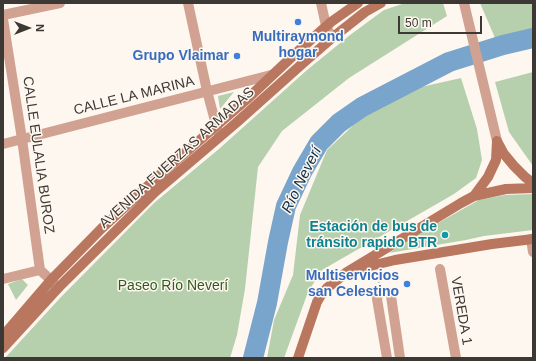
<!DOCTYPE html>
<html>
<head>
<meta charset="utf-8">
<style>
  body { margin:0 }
  #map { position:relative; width:536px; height:361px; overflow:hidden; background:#fef7ef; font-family:Arial,sans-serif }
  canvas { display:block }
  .frame { position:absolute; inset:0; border:4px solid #3c3934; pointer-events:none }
  .north { position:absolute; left:8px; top:8px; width:40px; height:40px; -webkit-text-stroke:3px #fef7ef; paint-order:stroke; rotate:90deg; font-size:11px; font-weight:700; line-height:16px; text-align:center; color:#3c3934 }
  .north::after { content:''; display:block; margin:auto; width:14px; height:18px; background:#3c3934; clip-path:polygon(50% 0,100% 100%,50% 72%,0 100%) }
  .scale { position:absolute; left:398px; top:16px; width:84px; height:18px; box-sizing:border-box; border:2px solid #3c3934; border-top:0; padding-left:5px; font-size:12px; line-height:14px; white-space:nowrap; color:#3c3934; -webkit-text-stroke:3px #fef7ef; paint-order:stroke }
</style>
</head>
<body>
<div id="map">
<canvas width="536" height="361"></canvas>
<div class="frame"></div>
<div class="north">N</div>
<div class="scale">50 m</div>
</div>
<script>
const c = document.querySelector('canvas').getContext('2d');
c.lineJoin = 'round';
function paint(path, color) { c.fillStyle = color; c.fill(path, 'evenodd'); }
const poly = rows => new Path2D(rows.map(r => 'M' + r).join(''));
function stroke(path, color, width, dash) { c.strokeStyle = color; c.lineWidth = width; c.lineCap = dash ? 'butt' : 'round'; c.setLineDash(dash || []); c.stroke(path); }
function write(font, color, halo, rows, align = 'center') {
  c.font = font + ' Arial,sans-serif'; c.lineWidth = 3; c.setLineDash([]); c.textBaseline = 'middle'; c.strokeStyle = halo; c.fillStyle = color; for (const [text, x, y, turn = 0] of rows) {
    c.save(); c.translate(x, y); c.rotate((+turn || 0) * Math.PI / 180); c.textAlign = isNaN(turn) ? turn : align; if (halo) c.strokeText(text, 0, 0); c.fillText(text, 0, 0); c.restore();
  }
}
const green = poly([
  [405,3,443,3,447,16,349,78,282,131,258,167,245,289,237,335,230,358,5,358,60,298,154,203,220,148,307,70,350,35,384,10],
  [480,3,533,3,533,35,498,45],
  [533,72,533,166,509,132,495,82],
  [461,78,477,129,482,160,476,178,454,194,322,270,308,292,284,358,267,358,274,320,293,275,300,215,327,150,361,118,421,87],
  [234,92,220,109,218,96],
  [533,194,533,230,484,236,466,240,389,253,413,237,479,200,505,195],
  [22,279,28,285,16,300,8,284]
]);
const river = poly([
  [253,358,267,303,278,242,286,206,302,172,319,143,339,123,362,107,449,62,503,45,533,38]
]);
const path = poly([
  [377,274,379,283]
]);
const street = poly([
  [188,3,207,91,218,132],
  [321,3,326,26,332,38],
  [464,3,497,141],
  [3,15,60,3],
  [3,19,22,139,40,270,51,280,58,288],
  [3,144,271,75],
  [531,239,533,252],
  [440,269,456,358],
  [3,279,40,270],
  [387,358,377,299,378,294,381,292,386,292,390,293,391,296,400,358]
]);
const secondary = poly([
  [497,141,504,154,514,166,525,177,533,183],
  [474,196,488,177,496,160,497,141],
  [358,269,395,260,492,244,533,239],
  [3,336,51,280,102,228,163,172,246,100,296,53,331,22,358,3],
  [3,348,58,288,155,192,236,123,302,64,332,38,365,12,381,3],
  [298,358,317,302,321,295,327,288,347,272,461,203,474,196,506,189,533,188]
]);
const markers = [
  [298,22,4,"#3f7fe0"],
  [237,56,4,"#3f7fe0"],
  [445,235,4,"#0f9aa8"],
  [407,284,4,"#3f7fe0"]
];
const shopNames = [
  ["Multiraymond",298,37,"center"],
  ["hogar",298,53,"center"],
  ["Grupo Vlaimar",229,56],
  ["Multiservicios",399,276],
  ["san Celestino",399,292]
];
const streetNames = [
  ["CALLE LA MARINA",134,96,-14],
  ["CALLE EULALIA BUROZ",38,155,82],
  ["AVENIDA FUERZAS ARMADAS",177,158,-42],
  ["VEREDA 1",461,311,80]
];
const cultureNames = [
  ["Estación de bus de",437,227],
  ["tránsito rapido BTR",437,243]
];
const parkNames = [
  ["Paseo Río Neverí",173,286]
];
const waterNames = [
  ["Río Neverí",302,180,-64]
];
paint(green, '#b6d0ad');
stroke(river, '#79a5cc', 20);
stroke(path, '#bbb6af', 2, [1, 3]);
stroke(street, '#d1a291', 10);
stroke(secondary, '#ba775f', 10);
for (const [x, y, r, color] of markers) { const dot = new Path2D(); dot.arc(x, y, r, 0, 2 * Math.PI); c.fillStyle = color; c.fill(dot); stroke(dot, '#fef7ef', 1.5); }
write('bold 14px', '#366cbe', '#fef7ef', shopNames, 'right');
write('14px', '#3c3934', '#fef7ef', streetNames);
write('bold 14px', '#0d838f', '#fef7ef', cultureNames, 'right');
write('14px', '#2f5b1d', '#fef7ef', parkNames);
write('italic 15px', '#092c47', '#fef7ef', waterNames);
</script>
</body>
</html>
